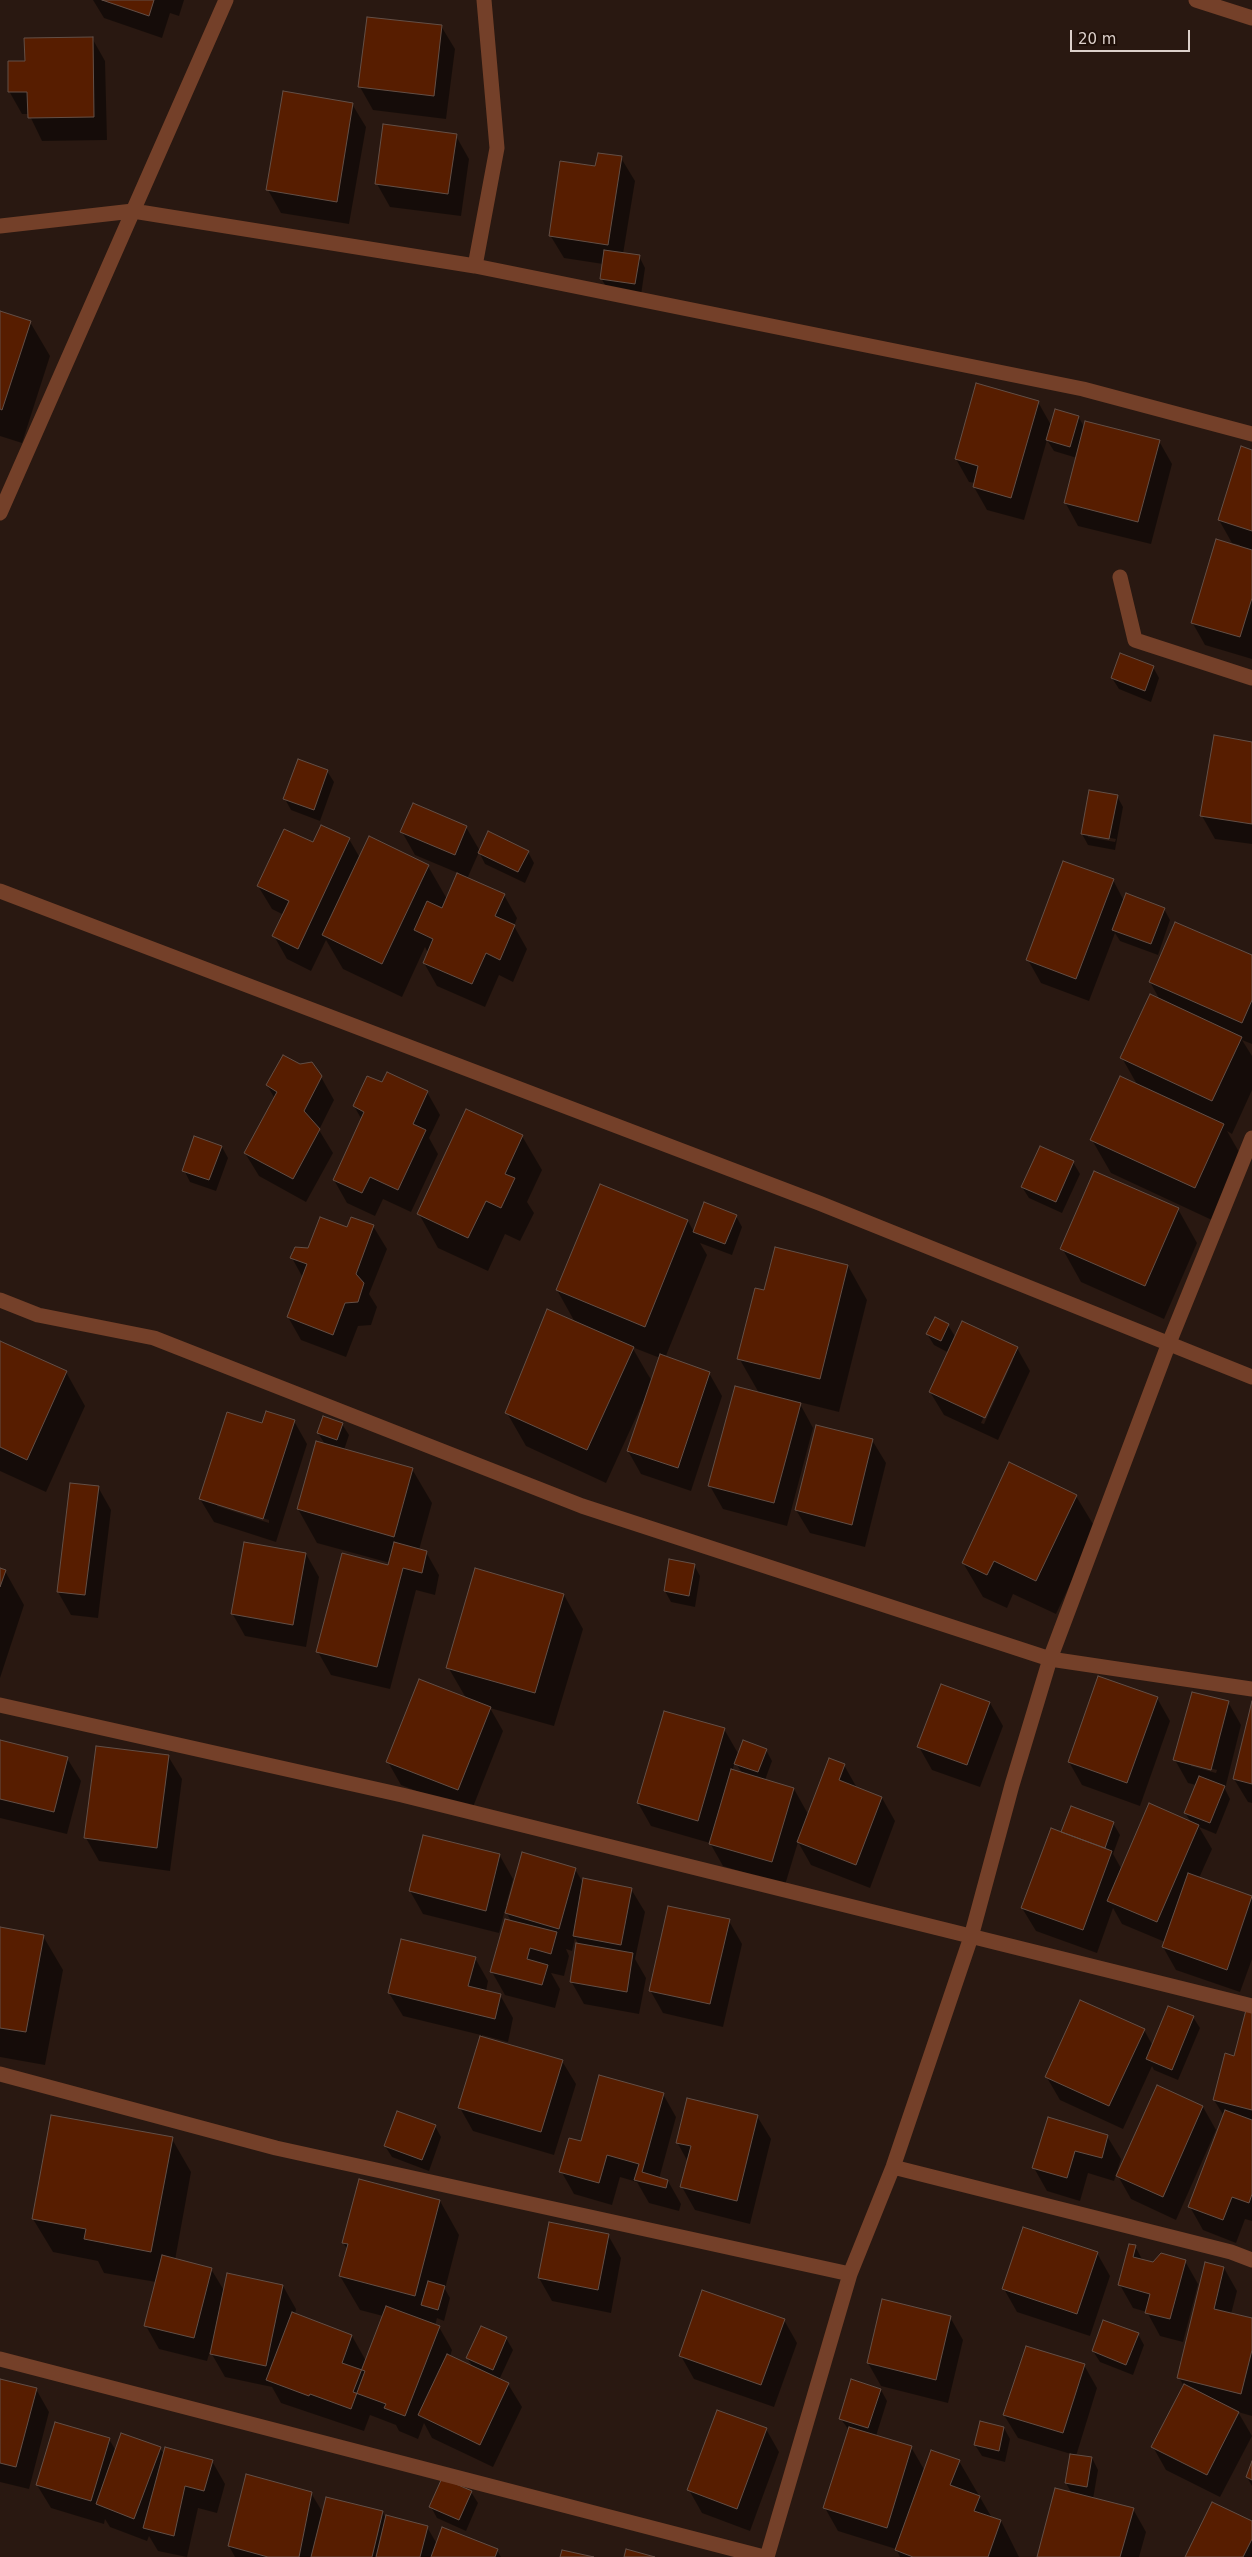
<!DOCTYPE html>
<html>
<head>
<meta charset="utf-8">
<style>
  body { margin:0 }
  #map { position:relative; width:1252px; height:2557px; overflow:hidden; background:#291811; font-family:"DejaVu Sans",sans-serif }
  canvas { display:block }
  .scale { position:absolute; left:1070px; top:30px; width:120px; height:22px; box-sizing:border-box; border:2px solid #dcd0cb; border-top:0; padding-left:6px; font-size:15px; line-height:18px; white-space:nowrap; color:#dcd0cb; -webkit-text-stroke:4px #1f0f08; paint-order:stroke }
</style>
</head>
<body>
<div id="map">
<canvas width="1252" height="2557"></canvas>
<div class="scale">20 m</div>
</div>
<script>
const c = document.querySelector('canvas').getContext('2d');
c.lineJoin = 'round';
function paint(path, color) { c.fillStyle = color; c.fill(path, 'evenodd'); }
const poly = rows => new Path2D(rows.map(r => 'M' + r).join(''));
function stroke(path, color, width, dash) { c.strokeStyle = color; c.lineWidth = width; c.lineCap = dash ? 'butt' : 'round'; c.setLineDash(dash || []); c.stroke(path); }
const shadow = poly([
  [93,0,184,0,179,16,170,13,162,38,104,18],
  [441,26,455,49,446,119,373,110,360,87],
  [92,38,105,61,107,140,42,141,29,114,22,114,9,91,26,62],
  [352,104,366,127,349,224,281,213,268,190],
  [456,136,469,159,461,216,390,207,377,184],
  [621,158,635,181,623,254,639,256,645,268,641,295,608,290,601,278,603,264,564,258,550,235,596,168],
  [0,312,30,322,50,356,22,443,0,436],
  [1038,402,1051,425,1056,411,1079,418,1085,428,1159,441,1172,464,1151,544,1078,526,1065,502,1077,458,1054,451,1047,440,1024,520,987,510,974,487,975,483,969,482,956,459],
  [1252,451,1252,659,1205,645,1192,622,1239,548,1240,545,1232,543,1219,520],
  [1153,667,1159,678,1151,702,1119,689,1112,678],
  [1252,743,1252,844,1215,839,1202,816],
  [327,771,334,782,320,821,291,810,285,799],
  [1117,796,1123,807,1115,850,1088,845,1082,834],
  [1088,834,1116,839,1115,842,1088,837],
  [466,827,480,851,528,852,534,863,525,883,485,864,479,852,467,879,504,895,517,918,514,926,527,949,513,982,499,975,485,1007,437,986,424,963,428,953,425,947,402,997,343,969,326,940,311,971,287,959,274,936,284,915,272,909,258,886,313,844,349,839,360,858,428,866,447,899,458,873,415,855,402,832],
  [1113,880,1124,901,1164,909,1170,920,1158,955,1120,941,1115,933,1089,1001,1041,983,1028,960],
  [1252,957,1252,1044,1242,1040,1252,1056,1252,1090,1232,1134,1227,1131,1243,1159,1214,1221,1111,1173,1092,1140,1138,1086,1122,1058,1160,1000,1150,982],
  [321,1077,334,1100,319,1130,333,1153,306,1202,259,1176,245,1153,275,1099,267,1085],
  [383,1084,427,1092,440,1115,429,1138,438,1154,411,1212,383,1199,375,1216,347,1203,334,1180,362,1120,354,1106],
  [522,1136,542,1170,527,1202,534,1213,520,1241,505,1234,488,1271,438,1248,419,1214],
  [222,1147,228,1158,216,1191,190,1182,184,1170],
  [1073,1162,1080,1174,1062,1213,1029,1198,1022,1187],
  [600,1185,688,1221,694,1232,704,1204,736,1216,742,1227,732,1255,700,1243,707,1255,665,1358,709,1373,722,1396,691,1491,641,1474,628,1451,644,1404,642,1404,606,1483,526,1446,507,1413,576,1324,557,1290],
  [632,1347,660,1358,652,1381,647,1373],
  [1178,1209,1197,1243,1164,1319,1081,1282,1062,1248],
  [373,1226,387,1249,369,1294,377,1307,371,1325,358,1326,346,1357,301,1340,288,1317,303,1278,292,1258,348,1229],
  [848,1266,867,1300,839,1412,799,1402,813,1428,787,1526,723,1509,710,1486,759,1393,739,1358,765,1292],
  [948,1325,956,1338,1017,1348,1030,1371,998,1440,944,1415,930,1392,949,1353,934,1345,927,1334],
  [1010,1360,1013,1360,984,1424,981,1423],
  [0,1342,66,1372,85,1406,46,1492,0,1471],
  [294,1421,307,1444,276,1542,214,1522,200,1499,263,1425],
  [217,1504,269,1520,269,1523,217,1506],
  [342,1424,349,1435,344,1450,412,1469,432,1503,419,1550,426,1552,439,1575,435,1595,416,1590,390,1689,331,1675,318,1652,390,1563,317,1543,298,1509,326,1446,318,1433],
  [872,1440,886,1463,865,1547,810,1533,796,1510],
  [98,1487,111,1510,98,1618,71,1615,58,1592],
  [1076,1496,1096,1529,1056,1614,1013,1594,1007,1608,983,1597,963,1563],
  [306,1554,319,1577,306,1647,245,1636,232,1613],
  [694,1565,700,1576,695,1607,671,1602,665,1591],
  [0,1569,5,1571,24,1605,0,1678],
  [564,1595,583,1629,554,1726,490,1708,503,1731,471,1812,401,1785,388,1762,466,1698,448,1667],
  [1157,1698,1170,1721,1140,1806,1082,1785,1069,1762],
  [1228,1702,1241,1725,1225,1789,1230,1799,1216,1834,1199,1827,1212,1849,1199,1878,1252,1897,1252,1959,1240,1992,1176,1970,1163,1947,1165,1942,1122,1924,1113,1908,1097,1953,1036,1931,1022,1908,1064,1835,1113,1823,1120,1835,1113,1854,1122,1870,1191,1822,1185,1813,1196,1785,1188,1783,1175,1760],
  [1191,1763,1217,1770,1216,1773,1191,1766],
  [990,1703,1003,1726,980,1787,932,1770,919,1747],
  [1252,1706,1252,1803,1248,1802,1234,1779],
  [724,1729,739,1755,766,1750,772,1761,765,1780,794,1789,808,1814,844,1765,857,1788,882,1798,895,1821,870,1888,811,1865,798,1842,785,1885,723,1866,710,1843,651,1826,638,1803],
  [735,1762,742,1773,732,1771],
  [0,1741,67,1758,81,1781,67,1834,0,1818],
  [168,1756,182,1779,170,1871,99,1861,86,1838],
  [500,1856,513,1879,506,1905,508,1905,575,1869,583,1883,631,1889,645,1912,635,1959,646,1978,639,2014,584,2004,571,1981,579,1945,575,1938,572,1951,566,1949,569,1956,564,1976,551,1973,560,1989,555,2008,505,1995,492,1972,511,1921,505,1910,499,1933,423,1914,410,1891],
  [729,1921,742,1944,723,2027,663,2013,650,1990],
  [0,1928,43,1936,63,1970,45,2065,0,2057],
  [475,1958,488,1981,486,1991,500,1995,513,2018,508,2042,482,2035,482,2038,562,2061,576,2084,554,2155,473,2131,460,2108,481,2035,403,2016,389,1993],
  [1252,2013,1252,2221,1245,2219,1236,2243,1203,2230,1190,2207,1224,2116,1214,2100,1235,2057],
  [1193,2017,1200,2028,1178,2080,1154,2070,1152,2066,1123,2129,1060,2100,1046,2076,1144,2030,1153,2046],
  [1157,2087,1203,2107,1216,2130,1176,2220,1131,2199,1118,2176],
  [663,2094,676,2117,659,2179,668,2181,681,2204,679,2211,649,2203,637,2182,620,2177,612,2205,574,2194,561,2171,582,2142],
  [757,2116,771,2139,750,2224,695,2210,682,2187,688,2162,677,2142],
  [435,2126,441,2137,429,2171,392,2157,385,2146],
  [1107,2136,1121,2159,1114,2181,1088,2173,1080,2201,1047,2191,1034,2168],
  [172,2139,191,2172,175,2260,211,2269,225,2292,283,2286,296,2309,295,2315,352,2336,366,2361,383,2316,360,2310,340,2276,348,2250,343,2243,440,2201,459,2235,445,2289,450,2298,444,2321,437,2318,435,2326,439,2327,452,2350,450,2356,473,2367,467,2358,506,2338,513,2350,499,2380,508,2384,522,2407,493,2467,432,2438,424,2423,418,2439,399,2431,396,2425,370,2415,364,2431,281,2403,272,2387,225,2377,210,2351,207,2361,159,2349,146,2326,156,2282,104,2273,98,2261,53,2252,33,2219],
  [608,2235,621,2258,611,2313,552,2301,539,2278],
  [1135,2246,1143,2261,1153,2264,1185,2261,1198,2284,1183,2342,1160,2336,1147,2312,1133,2308,1120,2285],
  [1097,2253,1110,2276,1090,2336,1017,2312,1004,2289],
  [1224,2268,1237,2291,1231,2314,1252,2319,1252,2416,1238,2412,1252,2436,1220,2497,1166,2470,1153,2447,1184,2386,1179,2378],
  [950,2317,963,2340,948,2403,881,2386,868,2363],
  [784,2320,797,2343,774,2407,694,2379,681,2356],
  [1138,2334,1144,2345,1133,2375,1100,2362,1093,2351],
  [1084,2365,1097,2388,1076,2456,1092,2458,1098,2470,1093,2499,1133,2509,1146,2532,1139,2557,1038,2557,1072,2494,1066,2483,1071,2454,1018,2438,1004,2415],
  [0,2380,36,2389,49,2412,29,2489,0,2482],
  [881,2390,887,2401,876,2436,911,2447,925,2471,959,2461,992,2518,1001,2521,1019,2557,900,2557,896,2549,838,2531,825,2508,849,2430,840,2418],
  [1004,2428,1010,2439,1005,2462,982,2456,975,2445],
  [766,2429,779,2452,750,2531,702,2513,689,2490],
  [109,2439,116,2451,160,2448,164,2454,212,2461,225,2484,217,2513,198,2508,187,2557,158,2551,149,2536,147,2541,110,2527,105,2519,104,2524,51,2508,37,2485],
  [1252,2464,1252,2486,1247,2477],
  [471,2492,478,2503,466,2531,437,2518,431,2507],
  [311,2493,323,2513,383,2512,385,2517,427,2527,437,2544,497,2550,501,2557,235,2557,229,2546],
  [1252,2522,1252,2557,1187,2557]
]);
const building = poly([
  [102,0,154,0,149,16,102,0],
  [367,17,442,25,434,96,358,87,367,17],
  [93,37,94,117,28,118,27,92,8,92,8,61,25,61,24,38,93,37],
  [283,91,353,103,337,202,266,190,283,91],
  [383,124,457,134,448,194,375,184,383,124],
  [598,153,622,156,608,245,549,236,560,161,595,166,598,153],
  [604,250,640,255,635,284,600,279,604,250],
  [0,311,31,321,2,410,0,409,0,311],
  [976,383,1039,401,1011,498,973,487,978,466,955,459,976,383],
  [1055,409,1079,416,1070,447,1046,440,1055,409],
  [1085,421,1160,440,1138,522,1064,503,1085,421],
  [1241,446,1252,450,1252,531,1218,520,1241,446],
  [1216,539,1252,550,1252,598,1240,637,1191,623,1216,539],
  [1120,653,1154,666,1145,691,1111,678,1120,653],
  [1214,735,1252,742,1252,824,1200,816,1214,735],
  [298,759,328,770,314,810,283,799,298,759],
  [1089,790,1118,795,1109,839,1081,834,1089,790],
  [413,803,467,826,455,855,400,832,413,803],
  [321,825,350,838,298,949,272,936,289,901,257,886,284,829,313,842,321,825],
  [488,831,529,851,518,872,478,853,488,831],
  [369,836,429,865,382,964,322,935,369,836],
  [1063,861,1114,879,1076,979,1026,960,1063,861],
  [457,873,505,894,495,916,515,925,500,960,486,953,472,984,423,963,433,939,414,930,427,901,442,908,457,873],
  [1126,893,1165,908,1151,944,1112,930,1126,893],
  [1175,922,1252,955,1252,1000,1242,1023,1149,982,1175,922],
  [1150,994,1242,1037,1212,1101,1120,1058,1150,994],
  [283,1055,300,1064,312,1062,322,1076,304,1111,320,1129,293,1179,244,1153,277,1092,266,1085,283,1055],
  [387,1072,428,1091,413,1124,426,1130,398,1190,370,1177,362,1193,333,1180,364,1112,353,1106,367,1076,382,1082,387,1072],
  [1120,1076,1224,1124,1195,1188,1090,1140,1120,1076],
  [466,1109,523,1135,505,1174,515,1178,501,1208,486,1201,468,1238,417,1214,466,1109],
  [194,1136,222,1146,209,1180,182,1171,194,1136],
  [1040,1146,1074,1161,1056,1202,1021,1187,1040,1146],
  [1094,1171,1179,1208,1145,1286,1060,1249,1094,1171],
  [600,1184,688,1220,645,1327,556,1290,600,1184],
  [704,1202,737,1215,725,1244,693,1232,704,1202],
  [320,1217,347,1227,351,1217,374,1225,356,1274,364,1283,358,1302,345,1303,333,1335,287,1317,307,1264,290,1258,295,1247,308,1248,320,1217],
  [775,1247,848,1265,820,1379,737,1359,755,1288,764,1290,775,1247],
  [547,1309,634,1347,587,1450,505,1413,547,1309],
  [935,1317,949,1324,941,1341,926,1334,935,1317],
  [962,1321,1018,1347,985,1418,929,1392,962,1321],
  [0,1341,67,1371,27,1460,0,1447,0,1341],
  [660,1354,710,1372,678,1468,627,1451,660,1354],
  [735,1386,801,1403,774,1503,708,1486,735,1386],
  [266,1411,295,1420,263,1519,199,1499,227,1412,262,1423,266,1411],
  [323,1416,343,1423,337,1440,317,1433,323,1416],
  [816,1425,873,1439,852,1525,795,1510,816,1425],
  [316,1441,413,1468,394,1537,297,1509,316,1441],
  [1009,1462,1077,1495,1036,1581,994,1561,987,1575,962,1563,1009,1462],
  [70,1483,99,1486,85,1595,57,1592,70,1483],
  [244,1542,306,1553,293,1625,231,1614,244,1542],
  [394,1542,427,1551,422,1573,403,1568,377,1667,316,1652,342,1553,388,1565,394,1542],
  [669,1559,695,1564,689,1596,664,1591,669,1559],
  [0,1568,6,1570,0,1587,0,1568],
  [475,1568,564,1594,535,1693,446,1668,475,1568],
  [1098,1676,1158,1697,1127,1783,1068,1762,1098,1676],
  [419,1679,491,1707,458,1790,386,1762,419,1679],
  [941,1684,990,1702,967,1765,917,1747,941,1684],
  [1192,1692,1229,1701,1211,1770,1173,1760,1192,1692],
  [1252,1701,1252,1784,1233,1779,1252,1701],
  [664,1711,725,1728,698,1821,637,1803,664,1711],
  [0,1740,68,1757,54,1812,0,1799,0,1740],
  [743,1740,767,1749,758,1772,734,1764,743,1740],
  [96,1746,169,1755,157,1848,84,1838,96,1746],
  [829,1758,845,1764,839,1780,882,1797,856,1865,797,1842,829,1758],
  [731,1769,794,1788,772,1862,709,1844,731,1769],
  [1199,1776,1225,1786,1210,1823,1184,1813,1199,1776],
  [1149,1803,1199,1825,1157,1922,1107,1901,1149,1803],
  [1071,1806,1114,1822,1105,1848,1061,1832,1071,1806],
  [1051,1828,1112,1851,1083,1930,1021,1908,1051,1828],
  [423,1835,500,1854,486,1911,409,1891,423,1835],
  [522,1852,576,1868,559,1929,505,1913,522,1852],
  [1188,1873,1252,1896,1227,1970,1162,1947,1188,1873],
  [583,1878,632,1888,621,1945,573,1936,583,1878],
  [668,1906,730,1919,710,2004,649,1991,668,1906],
  [505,1919,557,1932,551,1954,530,1948,527,1959,548,1965,542,1985,490,1972,505,1919],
  [0,1927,44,1935,26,2032,0,2028,0,1927],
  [401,1939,476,1957,468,1986,501,1994,495,2019,388,1993,401,1939],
  [576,1943,633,1953,627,1992,570,1982,576,1943],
  [1080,2000,1145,2029,1109,2106,1045,2077,1080,2000],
  [1168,2006,1194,2016,1172,2070,1146,2059,1168,2006],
  [1246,2010,1252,2012,1252,2110,1213,2100,1225,2053,1234,2056,1246,2010],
  [480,2036,563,2060,541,2132,458,2108,480,2036],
  [599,2075,664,2093,642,2172,668,2180,666,2188,634,2180,639,2164,607,2155,599,2183,559,2172,569,2138,581,2141,599,2075],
  [1157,2085,1203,2106,1163,2197,1116,2176,1157,2085],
  [687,2098,758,2115,737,2201,680,2187,691,2146,676,2143,687,2098],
  [1225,2110,1252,2120,1252,2194,1249,2203,1232,2197,1223,2220,1188,2207,1225,2110],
  [397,2111,436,2125,422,2160,384,2146,397,2111],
  [51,2115,173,2137,151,2252,84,2239,86,2229,32,2219,51,2115],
  [1048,2117,1108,2135,1102,2158,1075,2151,1067,2178,1032,2168,1048,2117],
  [359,2179,440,2200,415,2296,339,2276,348,2244,342,2243,359,2179],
  [549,2222,609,2234,598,2290,538,2278,549,2222],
  [1023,2227,1098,2252,1077,2314,1002,2289,1023,2227],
  [1129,2244,1136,2245,1133,2257,1153,2262,1161,2253,1186,2260,1170,2319,1145,2313,1150,2294,1118,2285,1129,2244],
  [162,2255,212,2268,194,2338,144,2326,162,2255],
  [1205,2262,1224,2267,1214,2309,1252,2318,1252,2350,1241,2394,1177,2378,1205,2262],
  [227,2273,283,2285,266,2366,210,2354,227,2273],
  [428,2281,445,2286,438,2310,421,2305,428,2281],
  [702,2290,785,2319,761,2385,679,2356,702,2290],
  [882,2299,951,2316,936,2380,867,2363,882,2299],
  [386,2306,440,2326,405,2416,384,2408,386,2404,353,2392,386,2306],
  [292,2312,352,2335,342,2363,365,2371,351,2409,310,2394,309,2396,266,2380,292,2312],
  [1103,2320,1139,2333,1126,2365,1092,2351,1103,2320],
  [481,2326,507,2337,493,2370,466,2358,481,2326],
  [1026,2346,1085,2364,1063,2433,1003,2415,1026,2346],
  [447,2354,509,2383,480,2445,418,2415,447,2354],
  [0,2379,37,2388,16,2467,0,2463,0,2379],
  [851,2379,881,2389,868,2428,839,2419,851,2379],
  [1184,2384,1239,2412,1207,2475,1151,2447,1184,2384],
  [717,2410,767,2428,737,2509,687,2490,717,2410],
  [980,2421,1004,2427,999,2451,974,2445,980,2421],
  [55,2422,110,2438,91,2501,36,2485,55,2422],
  [849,2427,912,2446,887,2528,823,2508,849,2427],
  [121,2433,161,2447,134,2519,96,2504,121,2433],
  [165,2447,213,2460,204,2491,185,2486,174,2536,143,2528,165,2447],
  [931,2450,960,2460,950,2485,980,2496,974,2511,1001,2520,988,2557,913,2557,895,2550,931,2450],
  [1070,2454,1092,2457,1087,2487,1065,2483,1070,2454],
  [1252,2461,1252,2480,1246,2477,1252,2461],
  [246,2474,312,2492,299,2557,268,2557,228,2546,246,2474],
  [442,2478,472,2491,459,2520,429,2507,442,2478],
  [1055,2488,1134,2508,1120,2557,1037,2557,1055,2488],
  [326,2497,383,2511,372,2557,311,2557,326,2497],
  [1212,2502,1252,2521,1252,2539,1243,2557,1185,2557,1212,2502],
  [386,2515,428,2526,420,2557,376,2557,386,2515],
  [442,2527,498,2549,495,2557,431,2557,442,2527],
  [626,2549,655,2557,624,2557,626,2549],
  [562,2550,594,2557,560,2557,562,2550]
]);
const street = poly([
  [1196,0,1252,18],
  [0,226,133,211,475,266,1083,389,1252,434],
  [475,266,497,148,484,0],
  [0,513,226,0],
  [1120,577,1135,640,1252,678],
  [0,891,819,1203,1252,1377],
  [0,1300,38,1315,154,1338,582,1506,1050,1659,1252,1689],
  [0,1705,402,1795,1252,2006],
  [0,2074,276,2148,850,2274],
  [893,2167,1231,2252,1252,2260],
  [0,2359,764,2557],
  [767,2557,850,2274,893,2167,971,1937,1012,1785,1050,1659,1169,1343,1252,1138]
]);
paint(shadow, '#0007');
paint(building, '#571d00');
stroke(building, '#634f46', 1);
stroke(street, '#744029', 15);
</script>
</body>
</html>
